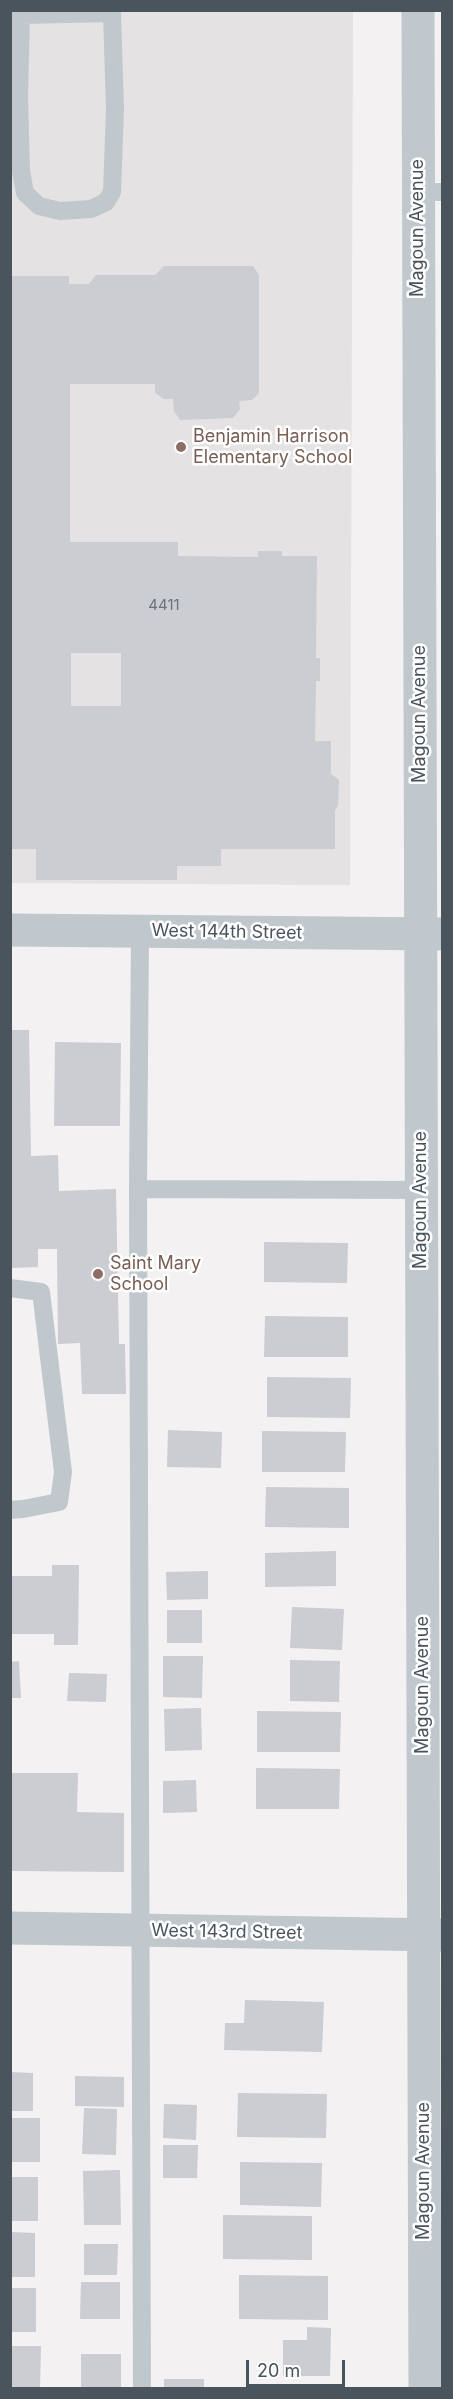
<!DOCTYPE html>
<html>
<head>
<meta charset="utf-8">
<style>
  body { margin:0 }
  #map { position:relative; width:453px; height:2399px; overflow:hidden; background:#f3f1f1; font-family:Inter,sans-serif }
  canvas { display:block }
  .frame { position:absolute; inset:0; border:12px solid #4a545d; pointer-events:none }
  .scale { position:absolute; left:246px; top:2360px; width:99px; height:27px; box-sizing:border-box; border:3px solid #4a545d; border-top:0; padding-left:8px; font-size:18px; line-height:21px; white-space:nowrap; color:#4a545d; -webkit-text-stroke:4px #fff; paint-order:stroke }
</style>
</head>
<body>
<div id="map">
<canvas width="453" height="2399"></canvas>
<div class="frame"></div>
<div class="scale">20 m</div>
</div>
<script>
const c = document.querySelector('canvas').getContext('2d');
c.lineJoin = 'round';
function paint(path, color) { c.fillStyle = color; c.fill(path, 'evenodd'); }
const poly = rows => new Path2D(rows.map(r => 'M' + r).join(''));
function stroke(path, color, width, dash) { c.strokeStyle = color; c.lineWidth = width; c.lineCap = dash ? 'butt' : 'round'; c.setLineDash(dash || []); c.stroke(path); }
function write(font, color, halo, rows, align = 'center') {
  c.font = font + ' Inter,sans-serif'; c.lineWidth = 5; c.setLineDash([]); c.textBaseline = 'middle'; c.strokeStyle = halo; c.fillStyle = color; for (const [text, x, y, turn = 0] of rows) {
    c.save(); c.translate(x, y); c.rotate((+turn || 0) * Math.PI / 180); c.textAlign = isNaN(turn) ? turn : align; if (halo) c.strokeText(text, 0, 0); c.fillText(text, 0, 0); c.restore();
  }
}
const education = poly([
  [11,11,353,11,350,885,11,883]
]);
const building = poly([
  [164,266,253,266,259,275,259,393,252,400,239,401,240,409,233,418,180,420,174,411,173,399,164,399,155,393,155,384,70,384,70,542,178,542,178,556,258,557,258,551,282,551,282,556,317,556,316,658,320,658,320,681,316,681,315,741,331,741,331,774,339,780,338,805,335,811,335,849,221,849,221,866,177,866,177,880,36,880,36,849,10,849,10,276,69,276,69,284,89,284,96,275,155,275],
  [71,653,121,653,121,706,71,706],
  [10,1030,29,1030,31,1156,58,1155,59,1191,116,1189,119,1344,125,1344,126,1394,82,1394,80,1343,58,1344,57,1249,38,1249,38,1267,10,1268],
  [55,1042,121,1043,120,1126,54,1126],
  [264,1242,348,1243,347,1283,264,1282],
  [265,1316,348,1317,348,1357,264,1357],
  [267,1377,351,1378,350,1418,267,1417],
  [168,1430,222,1432,221,1468,167,1467],
  [262,1431,346,1432,345,1472,262,1472],
  [266,1487,349,1488,349,1528,265,1527],
  [336,1551,336,1586,265,1587,265,1553],
  [52,1565,79,1565,78,1645,54,1645,54,1634,10,1634,10,1576,52,1576],
  [208,1571,208,1599,167,1600,166,1572],
  [292,1607,344,1609,342,1650,290,1648],
  [167,1610,202,1610,202,1643,167,1643],
  [163,1656,203,1656,202,1698,163,1697],
  [290,1660,340,1661,339,1702,290,1701],
  [19,1661,21,1698,10,1698,10,1662],
  [69,1673,107,1674,106,1702,67,1701],
  [201,1708,202,1750,165,1751,164,1709],
  [257,1711,341,1712,340,1752,257,1752],
  [256,1768,340,1769,339,1809,256,1809],
  [10,1773,78,1773,77,1812,124,1813,124,1872,10,1871],
  [196,1780,197,1812,163,1813,163,1781],
  [245,2000,324,2002,322,2052,224,2050,225,2023,244,2023],
  [10,2072,33,2073,33,2111,10,2111],
  [75,2076,124,2077,124,2107,75,2106],
  [238,2093,327,2094,326,2138,237,2137],
  [164,2104,197,2105,196,2140,163,2138],
  [84,2108,117,2109,116,2155,82,2154],
  [10,2118,40,2118,40,2162,10,2162],
  [163,2145,198,2145,197,2178,163,2178],
  [240,2162,322,2163,321,2207,240,2205],
  [120,2170,121,2225,84,2225,83,2171],
  [10,2177,38,2177,38,2221,10,2221],
  [223,2215,312,2216,312,2260,223,2259],
  [10,2232,35,2233,35,2277,10,2277],
  [84,2244,118,2244,117,2275,84,2275],
  [239,2275,328,2276,328,2320,239,2319],
  [81,2282,120,2282,120,2319,80,2319],
  [10,2288,36,2288,36,2332,10,2332],
  [307,2327,331,2328,330,2376,283,2376,283,2340,307,2340],
  [10,2346,41,2346,40,2388,10,2388],
  [81,2354,121,2354,121,2388,81,2388],
  [164,2379,204,2379,204,2388,164,2388]
]);
const service = poly([
  [112,10,112,13,115,109,112,192,106,202,91,209,60,211,39,206,25,193,21,171,19,97,21,15,112,13],
  [418,192,442,192],
  [140,931,138,1189,142,2388],
  [138,1189,421,1190],
  [10,1288,41,1292,63,1472,59,1502,23,1509,10,1510]
]);
const minor = poly([
  [418,10,425,2388],
  [10,930,441,934],
  [10,1928,442,1935]
]);
const markers = [
  [181,447,6,"#8d6e63"],
  [98,1274,6,"#8d6e63"]
];
const numberNames = [
  ["4411",164,605]
];
const streetNames = [
  ["Magoun Avenue",418,228,-90],
  ["Magoun Avenue",420,714,-90],
  ["West 144th Street",227,932,1],
  ["Magoun Avenue",421,1200,-90],
  ["Magoun Avenue",423,1685,-90],
  ["West 143rd Street",227,1932,1],
  ["Magoun Avenue",424,2171,-90]
];
const educationNames = [
  ["Benjamin Harrison",193,437],
  ["Elementary School",193,458],
  ["Saint Mary",110,1264],
  ["School",110,1285]
];
paint(education, '#e4e2e2');
paint(building, '#cbcdd3');
stroke(service, '#c0c8ce', 18);
stroke(minor, '#c0c8ce', 33);
for (const [x, y, r, color] of markers) { const dot = new Path2D(); dot.arc(x, y, r, 0, 2 * Math.PI); c.fillStyle = color; c.fill(dot); stroke(dot, '#fff', 2); }
write('15px', '#6a727a', null, numberNames);
write('18px', '#4a545d', '#fff', streetNames);
write('18px', '#785e54', '#fff', educationNames, 'left');
</script>
</body>
</html>
